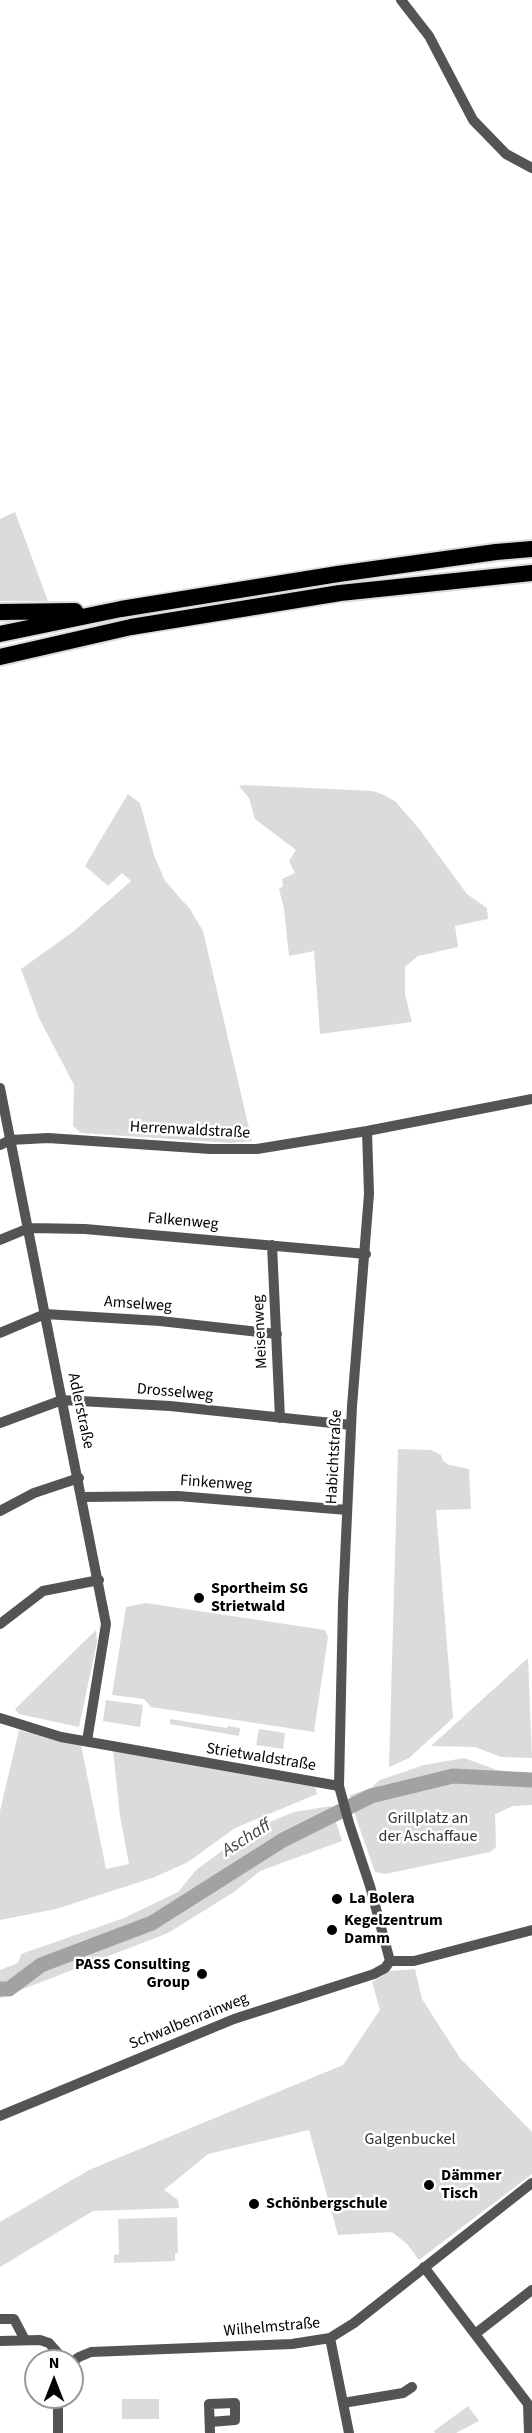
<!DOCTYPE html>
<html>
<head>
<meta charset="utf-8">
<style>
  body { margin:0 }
  #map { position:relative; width:532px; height:2433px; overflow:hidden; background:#fff; font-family:"Source Sans 3",sans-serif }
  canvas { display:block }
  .north { position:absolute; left:24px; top:2349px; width:60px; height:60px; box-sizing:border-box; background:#fff; border:2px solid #999; border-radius:50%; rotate:0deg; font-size:16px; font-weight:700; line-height:24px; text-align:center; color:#000 }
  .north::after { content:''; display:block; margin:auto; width:21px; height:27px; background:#000; clip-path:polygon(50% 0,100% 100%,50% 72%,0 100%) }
</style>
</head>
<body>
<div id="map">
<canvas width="532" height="2433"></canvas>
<div class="north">N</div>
</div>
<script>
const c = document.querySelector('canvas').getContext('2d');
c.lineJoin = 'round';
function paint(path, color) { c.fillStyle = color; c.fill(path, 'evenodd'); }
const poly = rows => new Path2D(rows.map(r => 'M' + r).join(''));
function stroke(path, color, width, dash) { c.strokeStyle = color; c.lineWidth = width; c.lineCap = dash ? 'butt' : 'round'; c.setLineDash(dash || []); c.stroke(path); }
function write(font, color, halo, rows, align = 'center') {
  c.font = font + ' "Source Sans 3",sans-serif'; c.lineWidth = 5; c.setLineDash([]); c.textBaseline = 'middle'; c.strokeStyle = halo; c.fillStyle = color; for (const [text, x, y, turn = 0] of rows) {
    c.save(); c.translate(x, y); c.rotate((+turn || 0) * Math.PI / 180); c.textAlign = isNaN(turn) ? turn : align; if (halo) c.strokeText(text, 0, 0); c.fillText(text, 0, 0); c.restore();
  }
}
const green = poly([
  [15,512,48,601,0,601,0,519],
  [245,785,373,791,384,795,396,802,420,830,467,894,487,908,488,919,455,926,458,947,418,956,405,967,405,994,412,1022,320,1034,314,951,289,956,284,909,279,889,283,886,282,879,295,873,289,861,296,850,255,819,249,798,239,786],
  [128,794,140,803,154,855,165,881,190,909,203,931,252,1141,231,1143,81,1133,73,1126,74,1085,39,1018,21,969,74,931,131,881,122,873,108,886,85,866],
  [398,1449,431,1450,441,1455,443,1461,449,1465,469,1469,471,1509,436,1510,453,1718,409,1758,389,1767],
  [146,1603,325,1630,328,1637,314,1732,151,1707,144,1699,112,1695,126,1607],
  [96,1630,97,1642,79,1727,19,1714,15,1709],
  [528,1658,532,1758,501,1757,475,1747,431,1746],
  [106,1700,143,1705,140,1727,103,1721],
  [170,1719,227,1728,228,1726,240,1728,239,1736,170,1724],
  [259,1729,285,1733,283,1749,256,1745],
  [19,1730,81,1745,106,1869,129,1864,120,1816,113,1750,315,1787,317,1794,235,1828,188,1862,155,1877,56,1909,0,1920,0,1811],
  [464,1758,497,1770,532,1775,532,1805,513,1806,495,1814,496,1847,490,1852,385,1874,375,1872,356,1818,350,1795,371,1788,380,1780,424,1765],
  [331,1806,342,1841,260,1871,234,1892,168,1933,0,1998,0,1970,18,1963,21,1954,124,1918,178,1892,196,1870,250,1830,294,1812],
  [415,1969,422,1999,460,2058,532,2132,532,2174,419,2260,407,2244,392,2232,338,2235,309,2130,208,2154,164,2190,178,2200,179,2208,93,2211,0,2267,0,2222,89,2170,343,2065,380,2010,372,1982,390,1971],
  [177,2217,178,2253,175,2253,175,2261,114,2263,114,2255,119,2254,118,2219],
  [122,2399,159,2399,159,2419,122,2419],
  [468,2406,479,2421,456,2433,435,2433,434,2431]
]);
const river = poly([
  [0,1989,9,1989,41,1965,152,1923,283,1840,371,1796,453,1776,532,1780]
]);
const minor = poly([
  [401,0,429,36,473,120,506,154,532,168],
  [0,1088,106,1624,87,1741],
  [367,1131,369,1194,352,1406,343,1603,339,1786,349,1823,370,1886,390,1961],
  [0,1145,10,1140,48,1138,210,1149,257,1149,367,1131,532,1099],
  [0,1240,29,1228,85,1229,366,1254],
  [272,1245,280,1418],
  [0,1333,45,1314,160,1321,277,1334],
  [0,1423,62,1400,170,1406,351,1425],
  [83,1497,178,1496,347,1510],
  [0,1511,34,1493,79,1478],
  [0,1624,43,1591,99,1580],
  [0,1718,61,1737,339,1786],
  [390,1961,414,1961,532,1930],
  [0,2116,234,2019,374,1974,385,1968,390,1961],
  [424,2267,528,2404,529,2433],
  [0,2319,14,2319,25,2340],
  [475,2334,532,2290],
  [330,2338,349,2433],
  [0,2341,40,2340,49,2343,65,2361],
  [72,2362,79,2357,91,2352,292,2344,330,2338,354,2323,532,2183],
  [58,2397,58,2433],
  [343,2403,403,2393,412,2387],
  [210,2422,235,2420,235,2403,209,2404,210,2433]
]);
const highway = poly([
  [0,612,75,611],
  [0,634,121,609,338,574,496,552,532,549],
  [0,657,131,627,340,593,532,573]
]);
const markers = [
  [199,1598,6,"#000"],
  [337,1899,6,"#000"],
  [332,1930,6,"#000"],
  [202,1974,6,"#000"],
  [429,2185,6,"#000"],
  [254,2204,6,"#000"]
];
const streetNames = [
  ["Herrenwaldstraße",190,1131,3],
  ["Falkenweg",183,1222,5],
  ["Amselweg",138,1305,4],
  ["Meisenweg",261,1332,-93],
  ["Drosselweg",175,1393,5],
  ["Adlerstraße",80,1411,78],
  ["Habichtstraße",335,1457,-87],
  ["Finkenweg",216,1484,4],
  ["Strietwaldstraße",261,1758,9],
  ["Schwalbenrainweg",189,2022,-22],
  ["Wilhelmstraße",272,2328,-5]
];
const poiNames = [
  ["Sportheim SG",211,1589],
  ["Strietwald",211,1607],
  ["La Bolera",349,1899],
  ["Kegelzentrum",344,1921],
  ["Damm",344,1939],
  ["PASS Consulting",190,1965,"right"],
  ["Group",190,1983,"right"],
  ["Dämmer",441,2176],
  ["Tisch",441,2194],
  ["Schönbergschule",266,2204]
];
const parkNames = [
  ["Grillplatz an",428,1819],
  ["der Aschaffaue",428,1837],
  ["Galgenbuckel",410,2140]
];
const waterNames = [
  ["Aschaff",247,1839,-32]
];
paint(green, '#dbdbdb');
stroke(river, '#a2a2a2', 15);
stroke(highway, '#dbdbdb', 20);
stroke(minor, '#545454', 10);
stroke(highway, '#000', 16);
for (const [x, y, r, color] of markers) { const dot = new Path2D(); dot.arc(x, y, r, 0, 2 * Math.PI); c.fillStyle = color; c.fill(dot); stroke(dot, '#fff', 2); }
write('16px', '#000', '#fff', streetNames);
write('bold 16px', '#000', '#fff', poiNames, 'left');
write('16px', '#323232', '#fff', parkNames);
write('italic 18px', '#434343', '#fff', waterNames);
</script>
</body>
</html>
